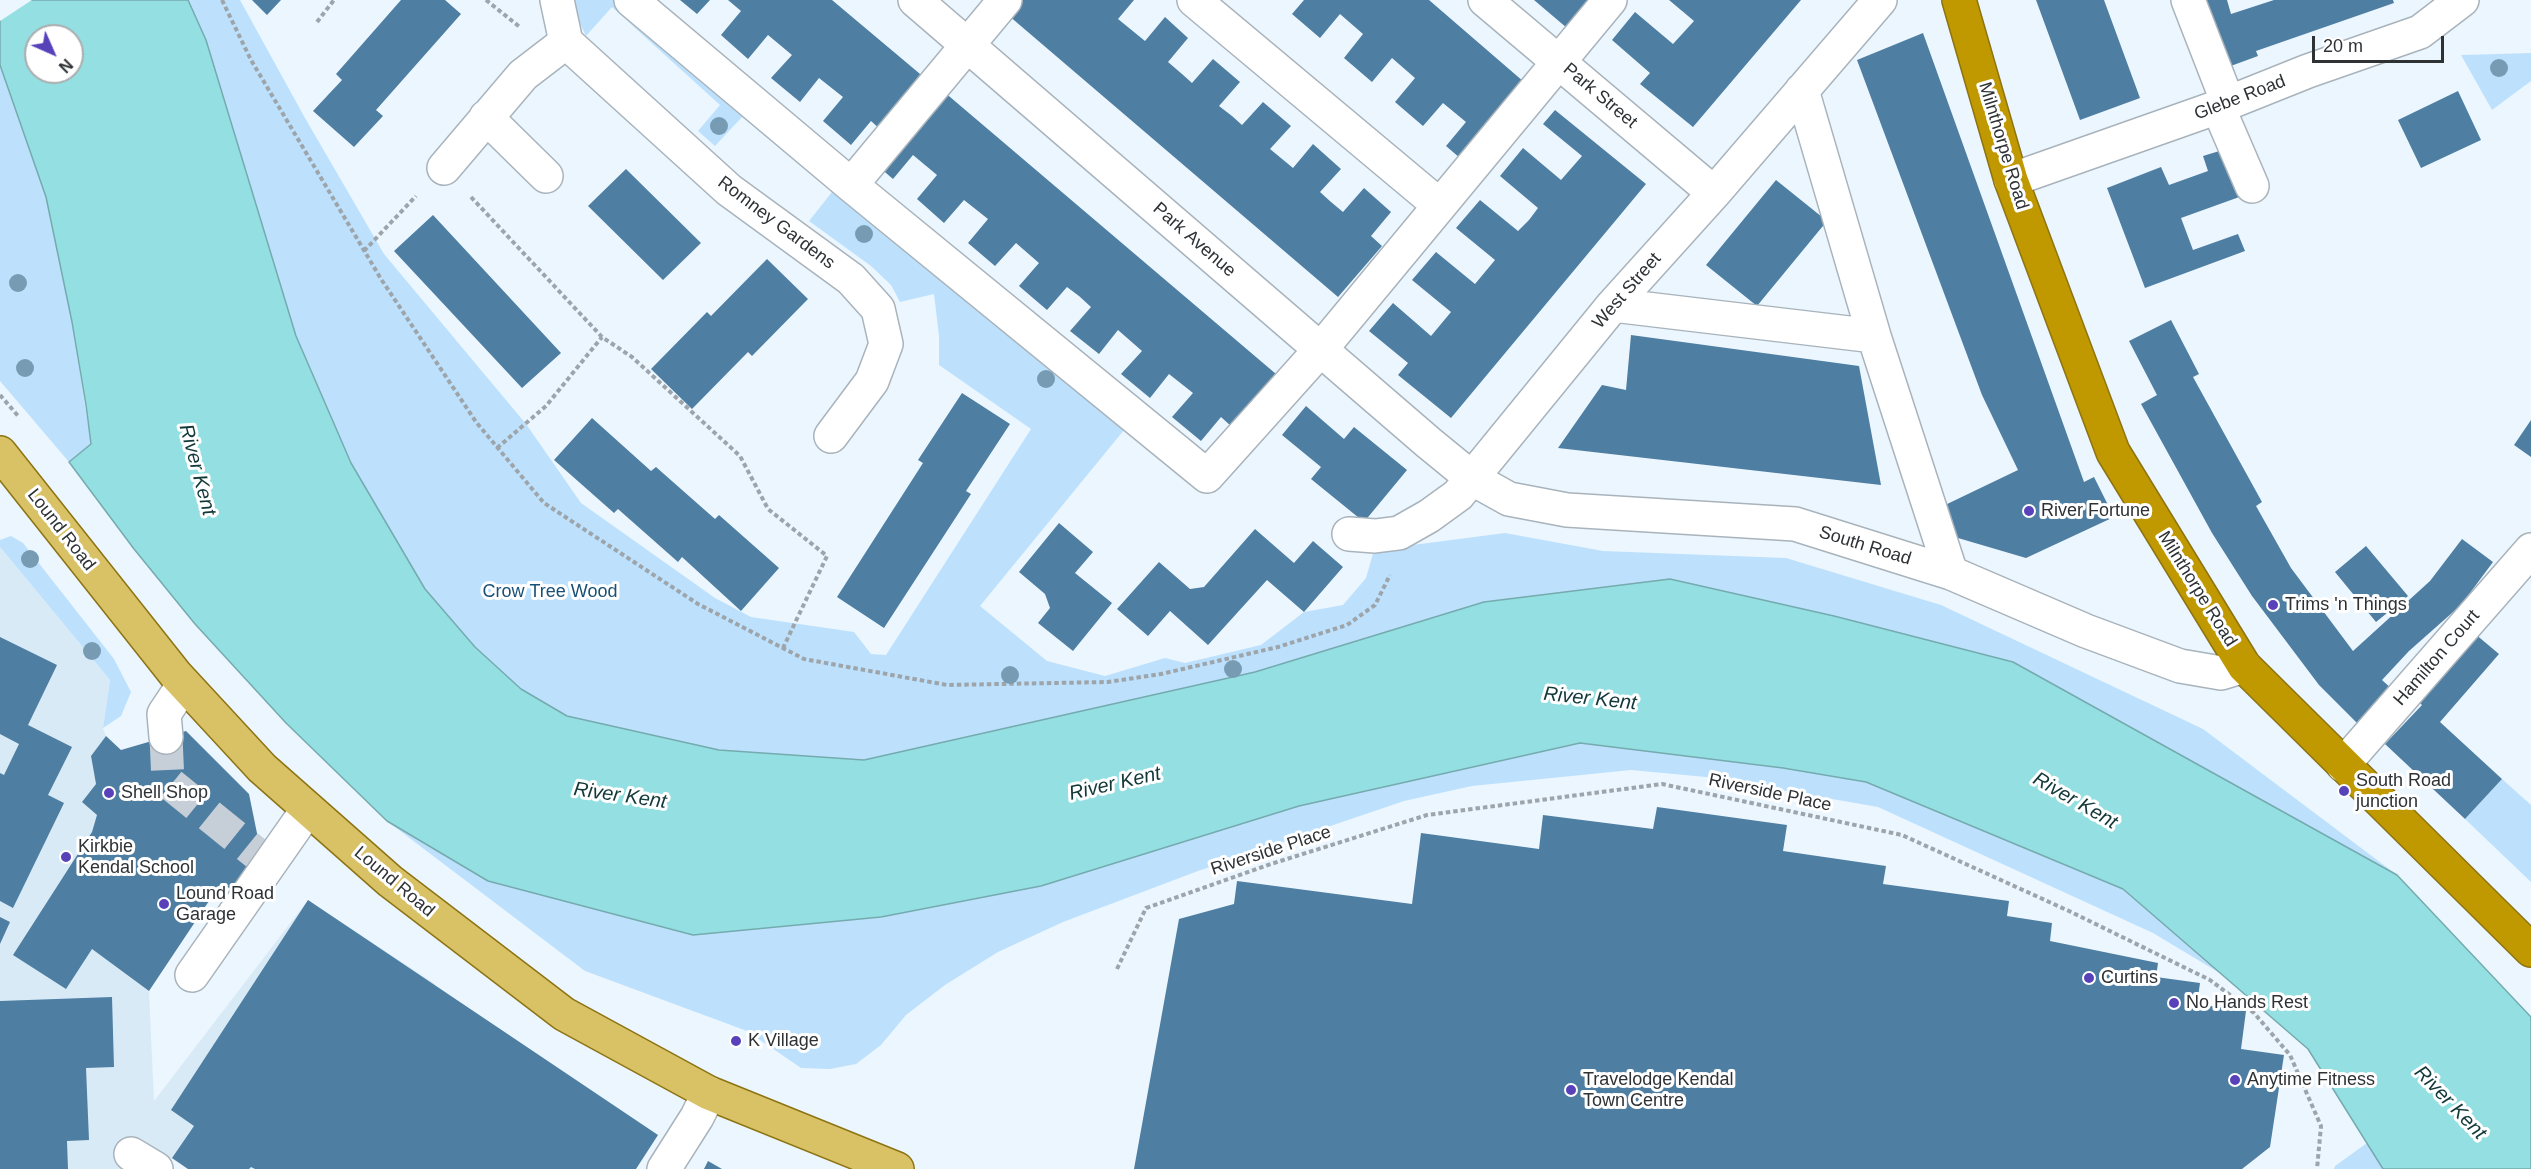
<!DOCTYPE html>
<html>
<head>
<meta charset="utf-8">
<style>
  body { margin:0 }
  #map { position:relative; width:2531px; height:1169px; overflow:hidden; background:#ecf6ff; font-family:Arial,sans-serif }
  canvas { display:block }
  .north { position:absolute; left:24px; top:24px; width:60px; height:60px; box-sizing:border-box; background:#fff; border:2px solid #abadae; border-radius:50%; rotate:135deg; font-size:16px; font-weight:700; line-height:24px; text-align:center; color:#2e3235 }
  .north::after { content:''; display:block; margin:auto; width:21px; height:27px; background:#5842ba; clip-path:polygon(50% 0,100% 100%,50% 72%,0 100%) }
  .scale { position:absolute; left:2312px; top:36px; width:132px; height:27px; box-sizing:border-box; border:3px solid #2e3235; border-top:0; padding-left:8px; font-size:18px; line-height:21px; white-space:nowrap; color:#2e3235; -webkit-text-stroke:4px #fff; paint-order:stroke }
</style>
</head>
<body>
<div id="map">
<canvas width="2531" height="1169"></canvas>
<div class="north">N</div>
<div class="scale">20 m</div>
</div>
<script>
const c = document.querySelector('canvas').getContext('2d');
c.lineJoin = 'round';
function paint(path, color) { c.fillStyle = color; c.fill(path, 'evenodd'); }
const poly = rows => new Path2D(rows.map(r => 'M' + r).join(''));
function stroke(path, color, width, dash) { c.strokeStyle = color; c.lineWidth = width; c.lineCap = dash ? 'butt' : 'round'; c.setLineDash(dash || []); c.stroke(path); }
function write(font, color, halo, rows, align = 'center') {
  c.font = font + ' Arial,sans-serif'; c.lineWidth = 6; c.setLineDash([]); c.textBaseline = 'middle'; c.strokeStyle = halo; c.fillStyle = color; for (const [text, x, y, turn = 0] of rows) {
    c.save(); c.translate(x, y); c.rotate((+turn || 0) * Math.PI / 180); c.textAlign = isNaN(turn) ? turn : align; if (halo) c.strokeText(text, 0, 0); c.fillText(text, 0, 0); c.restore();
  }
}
const built = poly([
  [0,547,110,680,103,728,106,736,91,756,96,784,82,802,97,815,146,867,92,949,149,991,154,1101,308,900,435,984,311,1169,188,1169,140,1138,124,1169,0,1169]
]);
const green = poly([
  [188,0,240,0,305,118,384,254,526,424,581,503,715,598,751,617,854,632,871,654,886,655,1031,429,939,365,939,336,934,294,900,302,891,285,871,266,809,221,832,192,742,117,715,146,698,131,720,105,612,7,586,36,577,17,574,0,618,0,1124,430,980,606,1047,661,1105,676,1165,658,1185,663,1261,645,1304,612,1343,605,1366,578,1374,550,1505,533,1603,551,1786,558,1941,605,2203,729,2397,875,2013,662,1834,616,1670,579,1484,602,1255,672,864,760,719,750,567,716,521,689,475,647,425,589,351,463,296,336,206,40],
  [2531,53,2531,81,2492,110,2461,55],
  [0,65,46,197,72,322,91,444,69,462,0,381],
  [11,536,23,543,56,585,114,659,131,692,121,716,103,728,110,680,0,547,0,540],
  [1580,743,1783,768,1866,782,2123,889,2223,975,2153,933,1878,807,1706,777,1631,770,1472,786,1404,801,1198,871,1063,922,998,952,945,985,906,1015,881,1045,856,1064,830,1069,801,1068,747,1031,585,971,387,821,488,881,881,917,1041,886,1299,806],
  [2502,779,2531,805,2531,882,2465,819],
  [2367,1143,2383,1169,2334,1169,2335,1166]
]);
const water = poly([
  [0,0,188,0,206,40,296,336,351,463,425,589,475,647,521,689,567,716,719,750,864,760,1255,672,1484,602,1670,579,1834,616,2013,662,2397,875,2531,1017,2531,1169,2383,1169,2308,1049,2123,889,1866,782,1783,768,1580,743,1299,806,1041,886,881,917,693,935,488,881,387,821,286,723,195,624,134,549,69,462,91,444,86,405,72,322,46,197,0,65,0,0],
  [36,36,72,36,72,72,36,72,36,36]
]);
const pier = poly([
  [0,0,32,0,0,21]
]);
const building = poly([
  [252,0,281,0,267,15],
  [401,0,445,0,461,14,376,110,383,116,354,147,313,111,342,80,336,74],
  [680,0,710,0,697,14],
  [728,0,832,0,926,79,882,131,871,121,851,145,823,121,843,97,819,78,800,102,771,78,792,55,768,35,748,59,721,35,741,11],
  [1021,0,1134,0,1118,19,1145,41,1165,17,1188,38,1168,62,1182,74,1192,83,1213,59,1240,82,1219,106,1232,116,1242,125,1263,102,1291,126,1270,149,1293,168,1313,144,1341,169,1320,192,1331,202,1343,212,1364,188,1391,212,1371,236,1382,246,1338,297,1008,15],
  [1304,0,1429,0,1524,82,1460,158,1446,146,1466,122,1443,103,1423,126,1395,102,1415,78,1392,58,1372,82,1344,58,1363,34,1340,14,1320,38,1292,14],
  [1534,0,1590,0,1567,28],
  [1669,0,1801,0,1693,127,1640,84,1650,73,1612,40,1635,12,1673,44,1694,21],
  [2036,0,2104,0,2140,98,2080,120],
  [2205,0,2227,0,2231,14,2274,0,2393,0,2394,3,2256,51,2258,56,2228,67],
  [1923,33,2084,482,2094,477,2114,517,2026,558,1958,538,1943,506,2018,470,1982,395,1857,60],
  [943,91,1276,374,1232,427,1221,417,1201,441,1172,417,1193,393,1169,374,1150,398,1121,374,1142,351,1118,330,1099,354,1070,331,1091,307,1079,296,1067,287,1047,310,1019,286,1039,263,1016,243,995,266,968,243,988,219,964,200,944,223,917,199,937,175,913,155,893,179,879,167],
  [2458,91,2481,140,2421,168,2398,120],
  [1555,110,1646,184,1451,418,1398,375,1408,363,1369,331,1393,303,1431,336,1451,312,1412,280,1436,252,1475,284,1495,260,1456,228,1480,200,1518,231,1529,220,1538,208,1500,176,1523,148,1561,180,1582,156,1543,124],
  [2226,149,2242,196,2181,218,2193,250,2238,234,2245,251,2145,288,2107,188,2161,167,2169,185,2208,171,2203,156],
  [626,169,701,243,663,280,588,206],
  [1776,180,1827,221,1757,306,1706,265],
  [433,215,561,353,522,388,394,251],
  [767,259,808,299,752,356,748,352,692,409,651,369,707,312,711,316],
  [2171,320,2199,374,2193,377,2262,502,2256,506,2291,568,2353,651,2430,581,2462,539,2493,562,2461,605,2409,651,2382,680,2394,691,2359,725,2319,685,2252,596,2212,533,2141,404,2157,395,2129,341],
  [1631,335,1859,366,1881,485,1558,448,1602,385,1626,390],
  [962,393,1010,424,966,491,971,494,884,628,837,597,923,463,918,460],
  [1306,406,1344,439,1354,427,1407,470,1364,522,1311,479,1321,467,1282,435],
  [592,418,651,471,656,467,715,519,719,515,779,568,741,611,682,557,678,562,618,509,614,513,554,460],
  [2531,420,2531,457,2514,445],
  [1059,523,1093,552,1075,573,1112,603,1073,651,1038,623,1050,608,1045,594,1019,572],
  [1255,529,1294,563,1313,541,1343,567,1304,612,1267,580,1208,645,1170,611,1148,636,1117,609,1159,562,1190,589,1204,587],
  [2366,546,2408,596,2376,622,2335,572],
  [2474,633,2499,654,2440,722,2502,779,2465,819,2385,744,2422,705,2417,700],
  [0,637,57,665,28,725,72,747,48,795,64,803,13,908,0,901,0,773,4,775,19,744,0,734],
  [186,731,249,794,260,848,234,891,221,883,149,991,92,949,66,989,13,955,92,832,97,815,82,802,96,784,91,756,106,736,121,750],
  [1657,807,1787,825,1783,851,1886,866,1883,884,2009,901,2007,916,2052,923,2050,941,2158,963,2156,977,2200,983,2197,1004,2246,1011,2241,1049,2284,1055,2270,1147,2242,1169,1134,1169,1179,919,1234,904,1237,881,1412,904,1421,833,1539,849,1543,815,1653,829],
  [308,900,658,1135,636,1169,255,1169,251,1167,249,1169,188,1169,172,1158,194,1126,171,1110],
  [0,917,10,922,0,944],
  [112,997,114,1067,86,1068,89,1140,67,1141,68,1169,0,1169,0,1001],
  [708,1161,722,1169,704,1169]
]);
const minorTunnel = poly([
  [166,737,168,782,257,854]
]);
const path = poly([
  [222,0,251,60,381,279,476,422,544,503,698,604,804,659,947,685,1108,682,1161,674,1278,647,1347,625,1375,605,1390,575],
  [486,0,521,28],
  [317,22,334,0],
  [471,197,602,337,632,357,740,456,768,509,827,556,783,648],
  [364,251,416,196],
  [0,395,19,417],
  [497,448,546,406,602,337],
  [1117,969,1146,908,1271,864,1427,815,1662,784,1902,835,2069,911,2210,980,2254,1013,2290,1055,2321,1126,2317,1169]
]);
const minor = poly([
  [557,0,566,42,729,190,851,279,878,309,886,344,872,381,831,436],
  [631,0,851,185,1207,476,1321,349,1610,0],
  [915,0,1429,443,1473,479,1509,499,1567,510,1795,524,1951,573,2086,631,2180,666,2221,673,2244,666],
  [1194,0,1439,205],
  [1485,0,1714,193],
  [2188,0,2228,103],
  [1802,90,1874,336,1951,573],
  [2218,107,2252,186],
  [486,117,546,176],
  [444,168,523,75,566,42],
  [2011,180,2218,107,2308,71,2420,32,2462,0],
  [851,185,1005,0],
  [1613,305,1874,336],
  [1349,534,1375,536,1399,533,1429,516,1458,495,1613,305,1714,193,1880,0],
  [166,737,164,714,184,684],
  [2343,765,2531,550],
  [192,975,308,809],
  [131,1154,156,1169],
  [664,1169,697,1117,709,1093]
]);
const major = poly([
  [0,453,176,675,262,768,390,881,564,1014,709,1093,897,1169]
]);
const highway = poly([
  [1959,0,2011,180,2113,452,2244,666,2531,950]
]);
const trees = [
  [2499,68],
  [719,126],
  [864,234],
  [18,283],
  [25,368],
  [1046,379],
  [30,559],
  [92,651],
  [1233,669],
  [1010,675]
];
const markers = [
  [2029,511,6,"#5842ba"],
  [2273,605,6,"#5842ba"],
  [2344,791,6,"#5842ba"],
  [109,793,6,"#5842ba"],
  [66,857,6,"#5842ba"],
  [164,904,6,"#5842ba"],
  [2089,978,6,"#5842ba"],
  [2174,1003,6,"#5842ba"],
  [736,1041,6,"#5842ba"],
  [2235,1080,6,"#5842ba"],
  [1571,1090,6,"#5842ba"]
];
const streetNames = [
  ["Park Street",1600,96,40],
  ["Glebe Road",2240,98,-21],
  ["Milnthorpe Road",2003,146,73],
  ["Romney Gardens",776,223,37],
  ["Park Avenue",1194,240,41],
  ["West Street",1627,291,-49],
  ["Lound Road",61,530,52],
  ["South Road",1865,546,17],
  ["Milnthorpe Road",2197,589,58],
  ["Hamilton Court",2437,658,-49],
  ["Riverside Place",1770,793,12],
  ["Riverside Place",1271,851,-18],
  ["Lound Road",394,882,40]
];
const poiNames = [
  ["River Fortune",2041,511],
  ["Trims 'n Things",2285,605],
  ["South Road",2356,781],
  ["junction",2356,802],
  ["Shell Shop",121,793],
  ["Kirkbie",78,847],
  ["Kendal School",78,868],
  ["Lound Road",176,894],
  ["Garage",176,915],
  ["Curtins",2101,978],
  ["No Hands Rest",2186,1003],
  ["K Village",748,1041],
  ["Travelodge Kendal",1583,1080],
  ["Town Centre",1583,1101],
  ["Anytime Fitness",2247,1080]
];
const parkNames = [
  ["Crow Tree Wood",550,592]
];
const waterNames = [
  ["River Kent",197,470,75],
  ["River Kent",1590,699,6],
  ["River Kent",1115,784,-13],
  ["River Kent",620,796,8],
  ["River Kent",2075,801,30],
  ["River Kent",2450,1103,46]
];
paint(built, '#d9eaf7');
paint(green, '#bde1fd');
paint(water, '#93dfe2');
stroke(water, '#75abae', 1.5);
paint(pier, '#ecf6ff');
paint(building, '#4e7ea1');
stroke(minorTunnel, '#c6cfd7', 33, [33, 16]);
stroke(minor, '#a8b3bb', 36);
stroke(major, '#8d7413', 36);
stroke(highway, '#8d7413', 36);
stroke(path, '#9da5ab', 4, [4.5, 3]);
stroke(minor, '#fff', 33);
stroke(major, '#d9c166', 33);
stroke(highway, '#c09800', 33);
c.fillStyle = '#789bb4';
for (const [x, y] of trees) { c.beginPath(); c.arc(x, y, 9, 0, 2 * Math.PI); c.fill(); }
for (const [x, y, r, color] of markers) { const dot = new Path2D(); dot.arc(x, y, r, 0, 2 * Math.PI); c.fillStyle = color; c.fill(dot); stroke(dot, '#fff', 2); }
write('18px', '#2e3235', '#fff', streetNames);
write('18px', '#2e3235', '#fff', poiNames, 'left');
write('18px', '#195176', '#fff', parkNames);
write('italic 20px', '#13383a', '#fff', waterNames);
</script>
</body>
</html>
